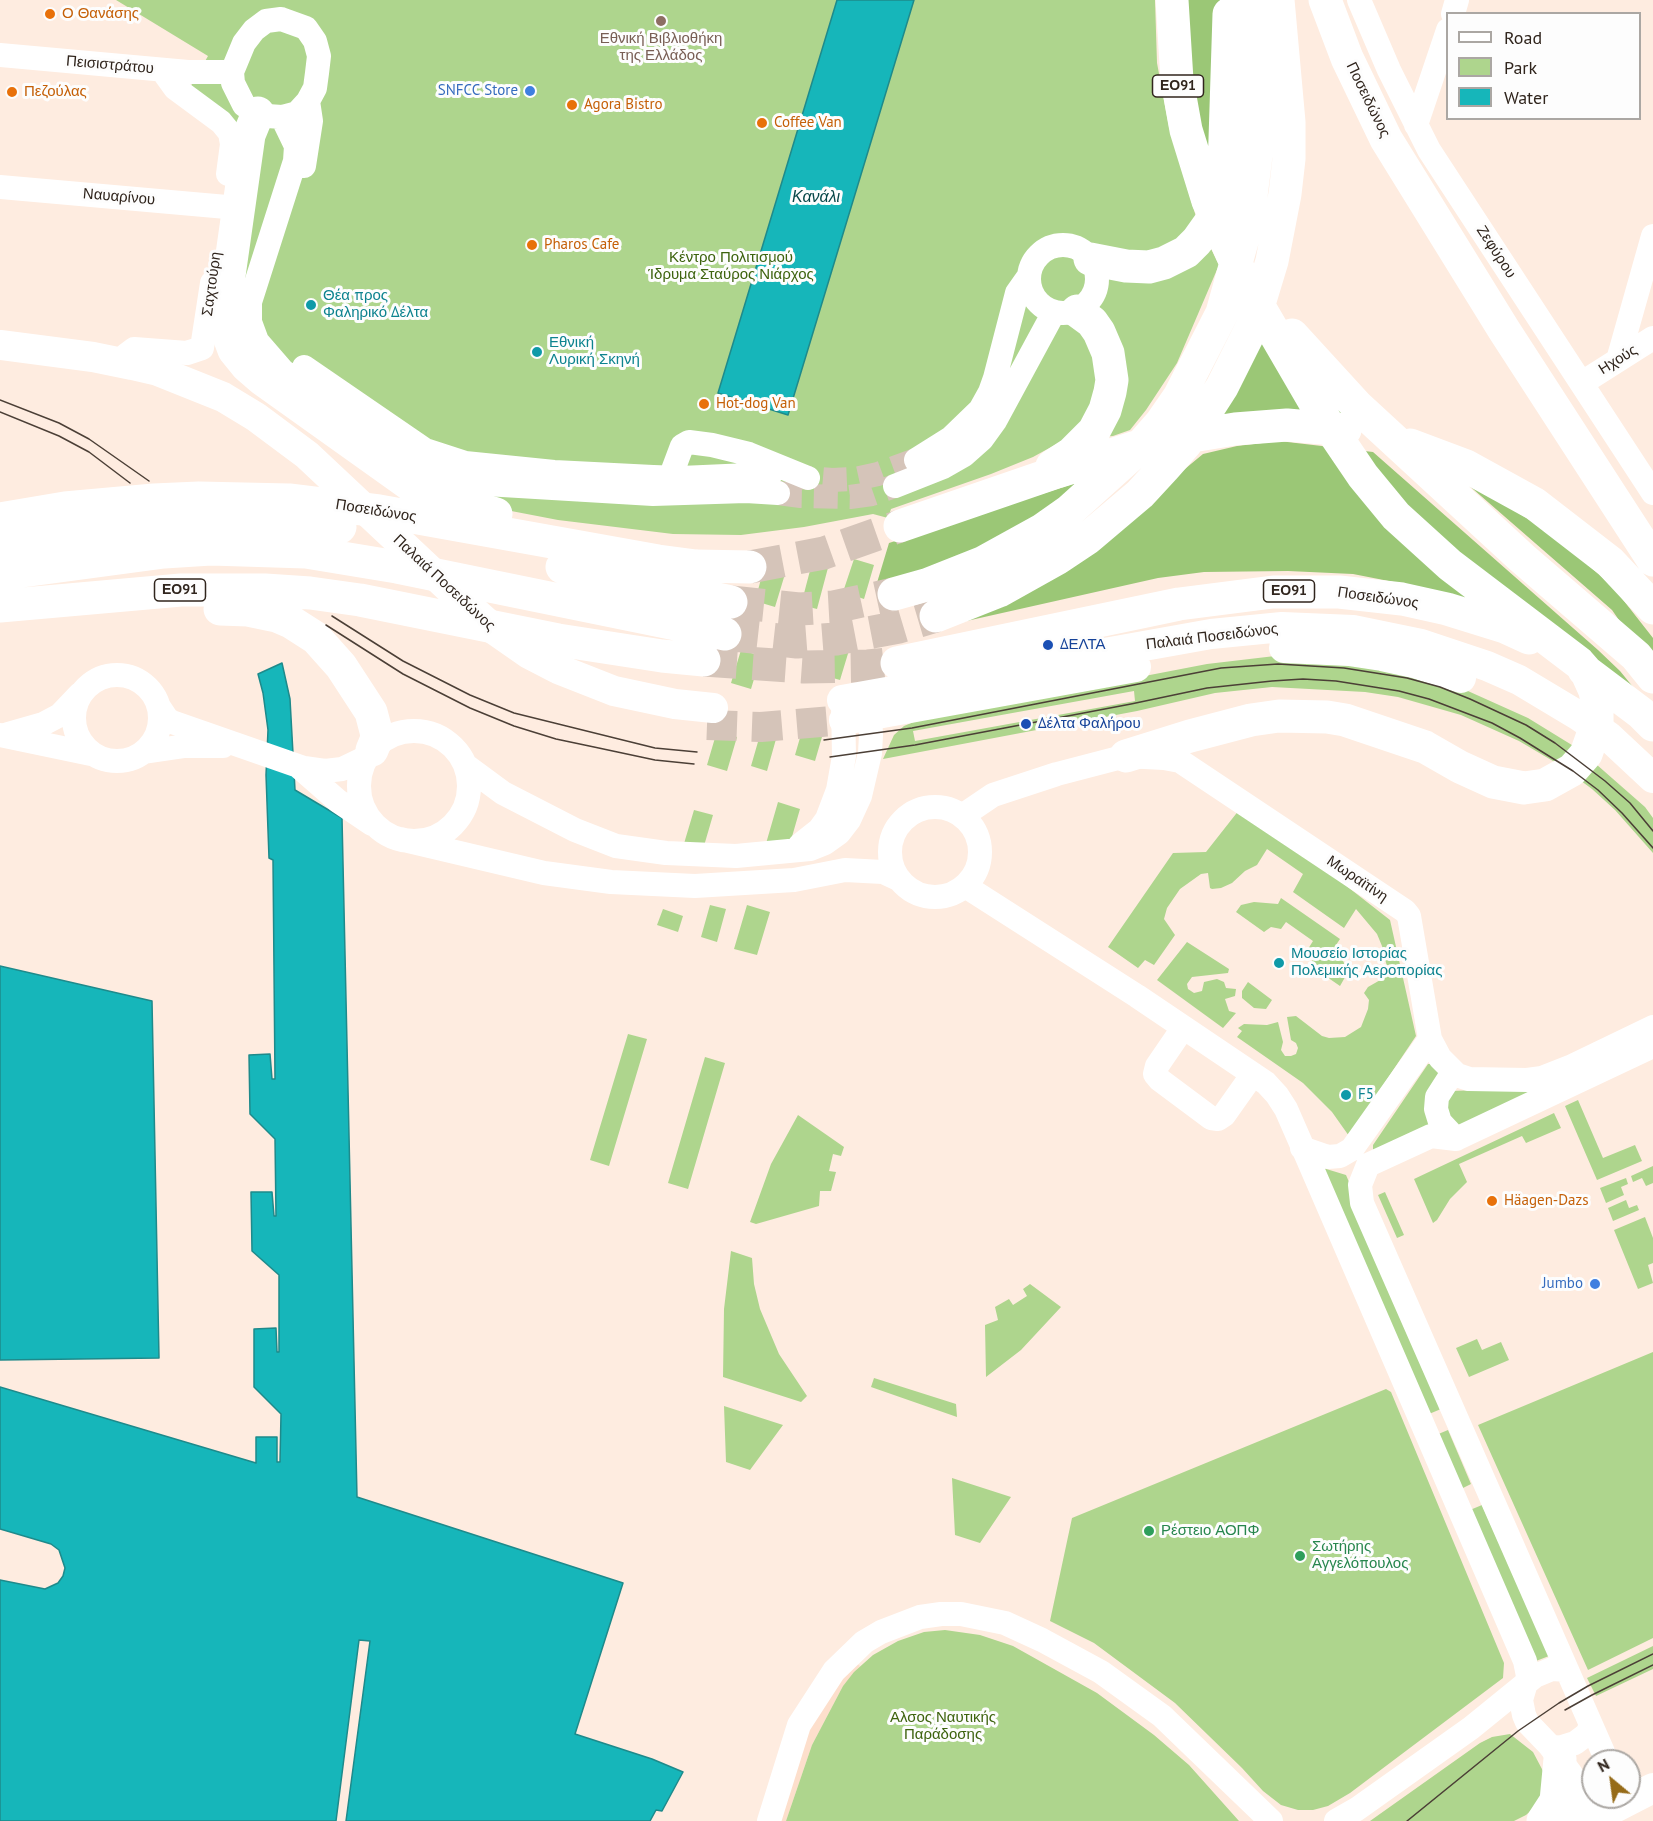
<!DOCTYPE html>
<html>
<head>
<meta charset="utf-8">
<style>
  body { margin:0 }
  #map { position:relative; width:1653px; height:1821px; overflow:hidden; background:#feece0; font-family:"PT Sans",sans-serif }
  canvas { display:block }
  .legend { position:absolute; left:1446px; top:12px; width:195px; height:108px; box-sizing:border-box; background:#fdfdfd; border:2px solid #aba7a3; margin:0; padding:8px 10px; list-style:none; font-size:18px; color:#30251d }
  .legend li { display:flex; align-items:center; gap:12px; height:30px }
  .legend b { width:30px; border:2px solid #aba7a3 }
  .north { position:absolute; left:1581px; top:1749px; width:60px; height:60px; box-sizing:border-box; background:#fdfdfd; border:2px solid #aba7a3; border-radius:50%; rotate:331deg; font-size:16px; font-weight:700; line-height:24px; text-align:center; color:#30251d }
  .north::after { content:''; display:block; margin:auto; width:21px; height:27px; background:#966b18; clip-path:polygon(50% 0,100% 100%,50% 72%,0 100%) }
</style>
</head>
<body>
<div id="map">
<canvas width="1653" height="1821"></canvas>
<ul class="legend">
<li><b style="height:8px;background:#fff"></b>Road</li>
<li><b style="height:16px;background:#aed58d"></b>Park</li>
<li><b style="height:16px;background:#16b6ba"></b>Water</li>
</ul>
<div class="north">N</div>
</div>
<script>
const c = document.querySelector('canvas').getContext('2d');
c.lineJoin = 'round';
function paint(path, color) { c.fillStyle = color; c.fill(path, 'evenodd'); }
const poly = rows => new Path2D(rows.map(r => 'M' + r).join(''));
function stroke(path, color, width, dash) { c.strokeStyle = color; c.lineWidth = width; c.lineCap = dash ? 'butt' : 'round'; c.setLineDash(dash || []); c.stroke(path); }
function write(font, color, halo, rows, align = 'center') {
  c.font = font + ' "PT Sans",sans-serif'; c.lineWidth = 6; c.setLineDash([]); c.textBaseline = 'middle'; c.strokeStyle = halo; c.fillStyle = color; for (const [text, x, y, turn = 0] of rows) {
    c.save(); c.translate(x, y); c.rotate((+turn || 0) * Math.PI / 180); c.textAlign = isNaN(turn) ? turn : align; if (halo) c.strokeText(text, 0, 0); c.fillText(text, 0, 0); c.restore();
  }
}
const built = poly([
  [848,1656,860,1666,843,1686,812,1745,786,1821,769,1821,799,1725]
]);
const green = poly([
  [116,0,1155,0,1157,63,1169,127,1197,220,1219,265,1177,363,1146,410,1130,430,1113,436,1064,440,1033,457,991,474,891,509,888,518,873,514,804,527,741,535,673,534,558,520,506,510,240,376,239,132,188,91,208,56],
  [813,559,829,564,817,609,801,605],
  [854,559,874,565,864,599,843,592],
  [764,568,785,574,775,607,755,601],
  [829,641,850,647,840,680,819,674],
  [741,650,761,656,751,689,731,683],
  [1275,656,1333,658,1459,687,1528,718,1580,750,1645,807,1653,818,1653,853,1615,810,1592,789,1558,764,1519,741,1461,715,1398,697,1365,692,1272,687,1215,693,1137,711,883,759,894,735,904,726,921,719,1207,664],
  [1134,691,1135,701,915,741,913,731],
  [764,721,780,725,767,771,751,766],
  [804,724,824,730,815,761,795,755],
  [717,731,737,737,727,771,707,765],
  [778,802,800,809,787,854,765,847],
  [1243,805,1390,920,1416,1036,1349,1136,1332,1112,1303,1083,1237,1037,1242,1031,1238,1028,1244,1024,1267,1025,1278,1022,1283,1042,1281,1050,1285,1056,1291,1056,1296,1054,1298,1048,1296,1043,1291,1040,1287,1017,1296,1016,1322,1036,1329,1038,1345,1037,1361,1027,1368,1009,1369,1000,1364,993,1368,987,1389,975,1382,946,1377,934,1356,909,1344,928,1293,892,1303,874,1267,849,1257,865,1245,871,1232,883,1221,888,1212,889,1210,888,1208,873,1201,874,1180,889,1167,908,1164,919,1175,935,1154,965,1145,960,1138,968,1108,947,1173,853,1206,852],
  [694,810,713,815,699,863,680,857],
  [1281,898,1340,939,1336,945,1348,972,1340,986,1311,966,1313,958,1308,949,1313,941,1286,922,1281,929,1271,927,1264,932,1236,912,1241,905,1254,902,1278,904],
  [710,905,726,909,717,942,701,937],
  [747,905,770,912,757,955,734,949],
  [663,909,683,916,678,932,657,925],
  [1187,942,1229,969,1228,973,1192,977,1187,984,1188,989,1194,993,1202,991,1204,982,1217,979,1224,982,1226,988,1236,989,1235,996,1225,999,1229,1011,1236,1013,1223,1028,1157,980],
  [1248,982,1272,1000,1266,1009,1254,1008,1242,998,1242,991],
  [628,1034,647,1039,609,1166,590,1160],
  [705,1057,725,1063,688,1189,668,1183],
  [1428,1064,1433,1064,1442,1076,1431,1127,1373,1150,1373,1145],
  [1542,1088,1480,1119,1455,1126,1447,1119,1445,1095,1451,1091],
  [1578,1100,1603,1158,1635,1145,1642,1161,1597,1180,1565,1106],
  [1554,1113,1561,1128,1526,1143,1522,1136,1459,1164,1467,1182,1450,1199,1437,1220,1433,1223,1414,1179],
  [798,1115,844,1147,841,1156,833,1154,829,1171,836,1172,831,1191,820,1191,819,1206,756,1224,750,1222,771,1164],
  [1653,1166,1653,1183,1646,1186,1642,1178,1633,1182,1631,1176],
  [1323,1168,1346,1175,1349,1182,1441,1409,1429,1414],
  [1626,1178,1628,1184,1621,1187,1624,1195,1606,1203,1600,1188],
  [1385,1192,1404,1235,1397,1238,1378,1195],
  [1626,1200,1629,1208,1637,1205,1639,1210,1613,1221,1608,1208],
  [1645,1217,1653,1238,1653,1263,1648,1265,1653,1283,1638,1289,1614,1230],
  [731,1251,752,1258,754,1284,760,1309,779,1354,807,1396,801,1402,723,1377,724,1309],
  [1030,1284,1061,1307,1021,1350,986,1377,985,1325,998,1320,995,1307,1009,1299,1013,1305,1027,1296,1023,1289],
  [1477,1339,1482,1350,1501,1342,1509,1360,1469,1377,1456,1348],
  [1653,1352,1653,1638,1588,1670,1478,1425],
  [874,1378,956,1404,957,1417,871,1387],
  [1386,1389,1391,1392,1504,1663,1503,1678,1350,1793,1328,1806,1313,1810,1298,1810,1281,1805,1263,1791,1242,1768,1175,1703,1094,1643,1050,1621,1072,1518],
  [724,1406,783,1425,750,1470,726,1462],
  [1448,1430,1471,1484,1459,1490,1436,1435],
  [952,1478,1011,1497,980,1543,955,1535],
  [1482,1505,1549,1656,1536,1661,1470,1510],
  [945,1630,980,1635,1013,1646,1097,1693,1154,1735,1189,1765,1239,1821,786,1821,812,1745,843,1686,854,1672,873,1655,898,1641,924,1632],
  [1653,1646,1653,1669,1596,1696,1587,1678],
  [1510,1734,1533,1752,1543,1771,1545,1788,1535,1807,1526,1815,1514,1821,1370,1821,1480,1743,1492,1737]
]);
const forest = poly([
  [1187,0,1220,0,1219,58,1210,168,1198,119,1188,55],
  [1249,309,1346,418,1217,418],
  [1279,441,1373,452,1598,650,1620,671,1651,709,1624,692,1404,584,1353,574,1288,571,1204,572,1158,578,962,622,1082,554,1203,454,1237,446],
  [1458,476,1533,522,1577,555,1613,587,1653,638,1653,669,1612,610],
  [1076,483,1069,491,1010,535,908,578,876,586,889,543]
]);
const water = poly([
  [837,0,914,0,788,415,718,393,837,0],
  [282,663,290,699,295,790,342,818,357,1497,623,1583,575,1734,652,1759,683,1772,662,1811,656,1810,650,1821,346,1821,370,1641,359,1640,336,1821,0,1821,0,1580,45,1589,58,1583,63,1576,65,1568,59,1550,51,1544,0,1529,0,1387,256,1463,256,1437,277,1437,277,1462,280,1462,281,1414,254,1387,254,1329,276,1328,277,1352,279,1352,279,1275,252,1251,251,1192,272,1192,274,1216,276,1216,275,1139,250,1114,249,1055,270,1054,272,1079,275,1079,273,860,269,858,266,775,268,730,263,693,258,674,282,663],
  [0,966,152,1001,159,1358,0,1360,0,966]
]);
const minorTunnel = poly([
  [787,476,832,480,855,479,878,474,916,460],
  [778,493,801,496,850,497,872,494,895,486]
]);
const majorTunnel = poly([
  [707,725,761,727,844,720]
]);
const highwayTunnel = poly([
  [750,567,824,553,900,526],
  [731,602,799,609,834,607,894,594],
  [725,634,797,642,836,639,899,627,936,616],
  [704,660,803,667,868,666,897,663]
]);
const minor = poly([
  [1359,0,1389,70,1429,150,1653,493],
  [1453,14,1457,0],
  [281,19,306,28,315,41,319,56,317,73,315,88,308,101,297,113,282,117,267,116,254,112,244,105,233,83,232,72,244,43,254,30,266,21,281,19],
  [0,55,188,72,232,72],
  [162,70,175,88,221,122,230,133,232,144,228,174],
  [282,117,296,146,295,161,250,302,250,322,257,341,283,371,399,454,420,467,442,476,469,483,653,494,746,491,778,493],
  [1416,125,1448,30],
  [304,166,311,121,308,101],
  [0,187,238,208],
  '1029 279a34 34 0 1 1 68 0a34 34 0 1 1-68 0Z',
  [1618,360,1653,236],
  [123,363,126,355,134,349,187,353,202,348,212,283],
  [304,367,425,450,465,463,554,472,653,477,681,478,771,474],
  [1582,383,1653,338],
  [916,460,951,438,980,410,990,392,995,378,1017,293,1029,276],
  [670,478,682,446,689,442,712,445,749,454,808,478],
  [895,486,943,467,964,455,982,439,995,421,1054,312],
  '74 718a43 43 0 1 1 86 0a43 43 0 1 1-86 0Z',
  [159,707,167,719,172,722,304,768,325,771,342,769,367,757],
  '359 786a55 55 0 1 1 110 0a55 55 0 1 1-110 0Z',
  [8,734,43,724,60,715,80,694],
  [0,735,91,754],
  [144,752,185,746,223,746],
  [465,765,503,793,575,830,616,846,666,853,736,856,810,849,825,843,839,833,849,820,860,796,870,753,871,735,869,697],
  [298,766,338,801,372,824],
  '890 852a45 45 0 1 1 90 0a45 45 0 1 1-90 0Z',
  [962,816,993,795,1057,774,1126,756,1164,758,1180,761,1405,911,1409,916,1430,1039,1440,1058,1457,1075,1469,1079,1527,1080,1542,1078,1570,1067,1653,1027],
  [400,839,544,873,611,882,695,886,794,880,845,870,883,872,898,879],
  [800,845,819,830,827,819,838,790,844,756,843,703],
  [965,886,1137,996,1266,1083,1277,1095,1286,1109,1307,1157,1525,1661,1528,1676,1521,1700,1524,1715,1527,1722,1550,1746,1571,1774,1596,1815],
  [1183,1028,1157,1066,1155,1074,1160,1080,1211,1118,1218,1119,1224,1115,1253,1074],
  [1453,1072,1437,1097,1436,1109,1440,1122,1456,1139],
  [1302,1148,1328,1157,1340,1156,1352,1149,1430,1039],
  [1368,1165,1360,1185,1362,1203,1607,1761],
  [1368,1165,1431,1136,1456,1139,1653,1046],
  [1550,1746,1559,1748,1575,1743,1587,1734,1591,1725],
  [769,1821,799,1725,834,1671,864,1642,881,1632,920,1617,941,1614,961,1614,1005,1623,1042,1640,1101,1672,1162,1716,1271,1821],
  [1336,1821,1357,1809,1471,1728,1535,1676,1552,1669,1567,1670]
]);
const major = poly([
  [0,345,93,357,132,365,158,371,223,397,256,417,307,455,468,606,496,631,529,654,558,669,614,691,675,704,713,708],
  [1284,648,1349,651,1382,656,1414,663,1461,678],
  [842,700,1211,634,1282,627,1353,630,1421,644,1487,666,1519,680,1579,716,1608,736,1653,778],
  [844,720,1136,667],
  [1597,1817,1653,1788]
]);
const highway = poly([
  [1172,0,1177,80,1186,130,1208,201,1232,252],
  [1325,0,1347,58,1386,139,1504,330,1653,560],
  [258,113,249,135,224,311,225,326,234,350,247,366,262,379,412,486,431,494,496,514],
  [1090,259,1126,266,1149,267,1164,263,1186,252,1197,241,1219,210,1224,170,1229,14],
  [1292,335,1357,406,1522,558,1636,656,1653,677],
  [1410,445,1466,466,1535,504,1610,562,1653,608],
  [1052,466,1072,453,1094,431,1105,410,1110,392,1112,380,1108,353,1099,332,1092,322,1077,311],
  [0,519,65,508,154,500,199,498,289,500,379,511,658,561,696,566,750,567],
  [900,526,1057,472,1149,443,1235,429,1287,425,1345,430],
  [0,544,121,527,170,523,268,522,340,527],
  [562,567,731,602],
  [0,574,164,552,211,549,306,552,397,567,725,634],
  [894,594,926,585,984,562,1042,530,1069,511,1139,448,1161,423,1179,397,1222,313,1248,220,1256,156,1257,124,1246,0],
  [0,606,181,590,265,590,310,593,360,600,558,640,662,656,704,660],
  [220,609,248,610,277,616,291,622,316,638,341,666,371,712,376,731,377,738,372,750],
  [936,616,999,591,1058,558,1088,538,1140,494,1164,468,1186,443,1222,387,1252,327,1272,261,1285,194,1289,159,1289,122,1278,0],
  [897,663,1179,604,1273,592,1339,592,1402,599,1447,609,1505,627,1529,638],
  [1584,670,1641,713,1653,725],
  [1126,756,1190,736,1251,720,1279,716,1327,717,1345,720,1425,747,1460,767,1493,782,1524,788,1545,785,1572,770,1586,754,1597,723,1597,702,1595,691,1586,671,1579,663,1450,565,1396,516,1363,476,1325,420,1243,279,1222,232],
  [1543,1821,1556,1801,1560,1759],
  [1550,1821,1590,1802]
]);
const tram = poly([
  [0,400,59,423,89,439,149,481],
  [0,412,59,436,89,452,130,483],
  [332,616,403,661,470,695,514,713,655,748,697,752],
  [326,625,403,674,470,708,514,726,556,739,594,747,655,760,694,764],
  [824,740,912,728,1221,668,1278,664,1344,668,1407,678,1440,687,1470,699,1526,725,1555,743,1605,781,1630,803,1653,831],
  [830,757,915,745,1131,704,1207,688,1272,681,1303,679,1336,681,1399,691,1429,699,1492,723,1520,738,1573,771,1598,790,1622,813,1653,848],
  [1565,1710,1592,1695,1653,1665],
  [1407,1821,1518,1731,1559,1703,1588,1686,1653,1654]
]);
const markers = [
  [50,14,6,"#e8710a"],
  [661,21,6,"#8d6e63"],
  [530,91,6,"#3f7fe0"],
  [12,92,6,"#e8710a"],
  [572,105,6,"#e8710a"],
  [762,123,6,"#e8710a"],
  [532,245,6,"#e8710a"],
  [311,305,6,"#0f9aa8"],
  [537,352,6,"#0f9aa8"],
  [704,404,6,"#e8710a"],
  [1048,645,6,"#1a4fb4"],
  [1026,724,6,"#1a4fb4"],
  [1279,963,6,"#0f9aa8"],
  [1346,1095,6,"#0f9aa8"],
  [1492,1201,6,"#e8710a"],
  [1595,1284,6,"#3f7fe0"],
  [1149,1531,6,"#2e9e5b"],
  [1300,1556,6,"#2e9e5b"]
];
const shields = [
  [1178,86,51],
  [180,590,51],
  [1289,591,51]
];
const shieldNames = [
  ["ΕΟ91",1178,86],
  ["ΕΟ91",180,590],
  ["ΕΟ91",1289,591]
];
const foodNames = [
  ["Ο Θανάσης",62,14],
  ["Πεζούλας",24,92],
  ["Agora Bistro",584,105],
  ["Coffee Van",774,123],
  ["Pharos Cafe",544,245],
  ["Hot-dog Van",716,404],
  ["Häagen-Dazs",1504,1201]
];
const educationNames = [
  ["Εθνική Βιβλιοθήκη",661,39],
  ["της Ελλάδος",661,56]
];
const streetNames = [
  ["Πεισιστράτου",110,65,5],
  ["Ποσειδώνος",1368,100,64],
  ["Ναυαρίνου",119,197,5],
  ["Ζεφύρου",1496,252,57],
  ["Σαχτούρη",212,284,-82],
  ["Ηχούς",1618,360,-32],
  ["Ποσειδώνος",376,511,9],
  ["Παλαιά Ποσειδώνος",444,583,43],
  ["Ποσειδώνος",1378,598,8],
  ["Παλαιά Ποσειδώνος",1212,637,-7],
  ["Μωραϊτίνη",1357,879,34]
];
const shopNames = [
  ["SNFCC Store",518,91],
  ["Jumbo",1583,1284]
];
const parkNames = [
  ["Κέντρο Πολιτισμού",731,258],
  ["Ίδρυμα Σταύρος Νιάρχος",731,275],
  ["Αλσος Ναυτικής",943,1718],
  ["Παράδοσης",943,1735]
];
const cultureNames = [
  ["Θέα προς",323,296],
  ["Φαληρικό Δέλτα",323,313],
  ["Εθνική",549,343],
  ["Λυρική Σκηνή",549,360],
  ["Μουσείο Ιστορίας",1291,954],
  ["Πολεμικής Αεροπορίας",1291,971],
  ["F5",1358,1095]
];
const transitNames = [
  ["ΔΕΛΤΑ",1060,645],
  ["Δέλτα Φαλήρου",1038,724]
];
const leisureNames = [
  ["Ρέστειο ΑΟΠΦ",1161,1531],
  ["Σωτήρης",1312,1547],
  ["Αγγελόπουλος",1312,1564]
];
const waterNames = [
  ["Κανάλι",816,197]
];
paint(built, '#fddfcc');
paint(green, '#aed58d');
paint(forest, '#9bc776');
paint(water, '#16b6ba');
stroke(water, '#1e8a8b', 1.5);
stroke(minorTunnel, '#d5c4b9', 24, [24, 12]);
stroke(majorTunnel, '#d5c4b9', 30, [30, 15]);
stroke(highwayTunnel, '#d5c4b9', 33, [33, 16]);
stroke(minor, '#fff', 24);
stroke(major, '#fff', 30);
stroke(highway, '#fff', 33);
stroke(tram, '#4b3f36', 1.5);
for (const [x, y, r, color] of markers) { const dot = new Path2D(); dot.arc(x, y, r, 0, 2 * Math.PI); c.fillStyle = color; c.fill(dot); stroke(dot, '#fdfdfd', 2); }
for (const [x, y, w] of shields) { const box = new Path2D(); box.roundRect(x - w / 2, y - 11, w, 22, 4.5); c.fillStyle = '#fdfdfd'; c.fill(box); stroke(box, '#30251d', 1.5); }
write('bold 14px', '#30251d', null, shieldNames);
write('15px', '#c56008', '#fdfdfd', foodNames, 'left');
write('15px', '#785e54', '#fdfdfd', educationNames);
write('15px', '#30251d', '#fdfdfd', streetNames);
write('15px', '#366cbe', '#fdfdfd', shopNames, 'right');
write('15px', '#3d630e', '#fdfdfd', parkNames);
write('15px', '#0d838f', '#fdfdfd', cultureNames, 'left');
write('15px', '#164399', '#fdfdfd', transitNames, 'left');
write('15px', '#27864d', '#fdfdfd', leisureNames, 'left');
write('italic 16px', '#084849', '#fdfdfd', waterNames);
</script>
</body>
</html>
